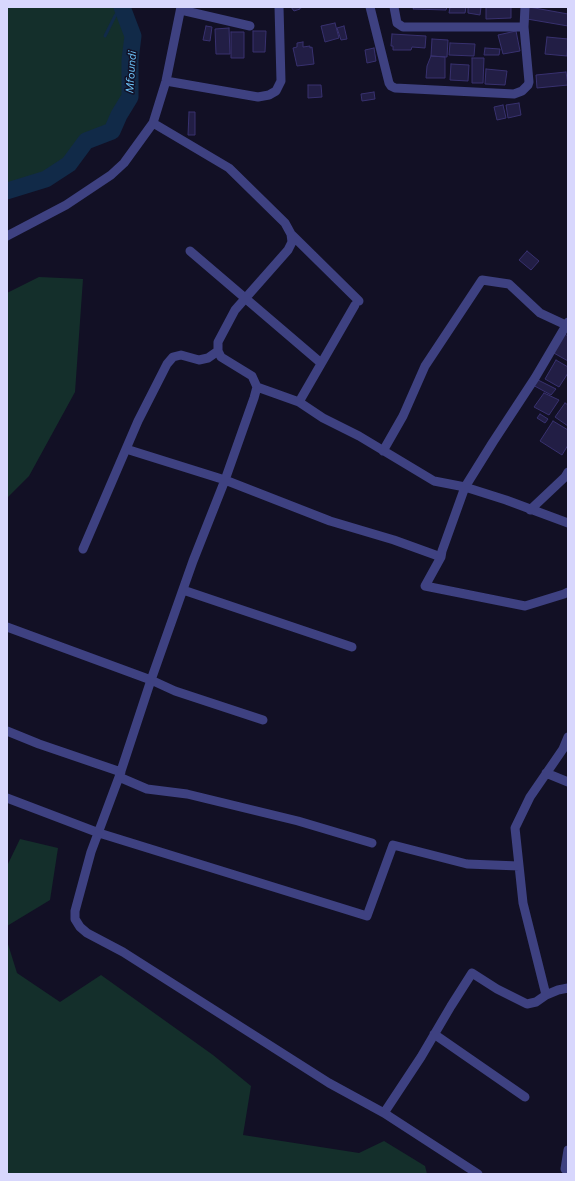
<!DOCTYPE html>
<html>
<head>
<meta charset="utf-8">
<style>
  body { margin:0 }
  #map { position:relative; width:575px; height:1181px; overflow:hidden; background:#121025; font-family:Commissioner,sans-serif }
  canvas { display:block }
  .frame { position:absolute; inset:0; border:8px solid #d8d7fd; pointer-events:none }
</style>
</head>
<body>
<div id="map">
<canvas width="575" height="1181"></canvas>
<div class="frame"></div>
</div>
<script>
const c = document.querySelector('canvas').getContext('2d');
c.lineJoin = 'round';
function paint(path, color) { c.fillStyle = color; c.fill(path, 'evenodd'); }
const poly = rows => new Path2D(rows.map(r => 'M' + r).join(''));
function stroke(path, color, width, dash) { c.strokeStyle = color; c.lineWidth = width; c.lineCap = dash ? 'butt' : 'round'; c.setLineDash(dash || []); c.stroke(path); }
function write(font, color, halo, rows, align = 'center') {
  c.font = font + ' Commissioner,sans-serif'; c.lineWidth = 3; c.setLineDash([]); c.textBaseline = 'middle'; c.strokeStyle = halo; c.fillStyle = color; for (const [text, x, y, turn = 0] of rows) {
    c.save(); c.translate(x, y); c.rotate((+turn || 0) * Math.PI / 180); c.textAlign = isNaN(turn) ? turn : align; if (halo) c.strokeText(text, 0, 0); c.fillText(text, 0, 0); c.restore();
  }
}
const green = poly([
  [7,7,122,7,133,36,130,60,130,97,119,115,112,131,86,141,69,164,46,179,7,191],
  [39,277,83,279,75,392,29,476,7,498,7,293],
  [20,839,58,848,50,900,7,926,7,866],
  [7,941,17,973,60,1002,101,975,213,1055,251,1086,243,1135,359,1153,384,1141,425,1166,427,1174,7,1174]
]);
const stream = poly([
  [105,36,115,16,122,7]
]);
const river = poly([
  [7,191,46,179,69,164,86,141,112,131,119,115,130,97,130,60,133,36,122,7]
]);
const building = poly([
  [291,7,304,7,300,8,300,9,294,11,291,7],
  [414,7,447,7,446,10,413,9,414,7],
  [450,7,466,7,465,13,449,13,450,7],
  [468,7,481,7,480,15,468,13,468,7],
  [486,7,511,7,511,18,486,19,486,7],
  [529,7,568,14,568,26,527,19,529,7],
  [335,23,339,38,325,42,321,26,335,23],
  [206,26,212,27,210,41,203,40,206,26],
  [344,26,347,39,341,40,337,28,344,26],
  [229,28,230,54,216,54,215,29,229,28],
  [253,31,266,31,265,52,253,52,253,31],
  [516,31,520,51,503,54,498,35,516,31],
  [231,32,244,32,244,58,231,58,231,32],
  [392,34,426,36,425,48,412,47,411,50,393,50,393,46,391,46,392,34],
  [547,37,568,39,567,56,545,54,547,37],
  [432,39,448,40,447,57,431,56,432,39],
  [303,42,303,47,310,46,310,48,312,47,314,64,297,66,293,48,297,47,297,43,303,42],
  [450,43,475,44,474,56,449,55,450,43],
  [374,48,376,61,367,63,365,50,374,48],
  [485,48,500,49,499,55,484,55,485,48],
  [431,56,445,57,445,78,426,78,427,66,431,56],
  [472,58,484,58,483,83,472,83,472,58],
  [451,64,469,65,468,81,450,80,451,64],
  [486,69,507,71,505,85,485,84,486,69],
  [566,72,568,85,537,88,536,75,566,72],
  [308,85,321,85,322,97,308,98,308,85],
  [374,92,375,99,362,101,361,94,374,92],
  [519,103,521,115,508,118,506,105,519,103],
  [503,105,506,118,497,120,494,107,503,105],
  [189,112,195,112,195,135,188,135,189,112],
  [527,251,539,261,531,270,519,260,527,251],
  [563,333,568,336,568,361,552,352,563,333],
  [556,360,568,367,568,373,559,387,545,379,556,360],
  [534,378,556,389,551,395,531,384,534,378],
  [544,393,559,400,549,415,534,407,544,393],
  [565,403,568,405,568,426,555,417,565,403],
  [540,414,548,419,545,423,537,418,540,414],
  [553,421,568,430,568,445,562,455,540,441,553,421]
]);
const minor = poly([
  [181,7,166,81,153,123,229,168,285,223,291,234,359,301],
  [370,7,389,83,391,86,395,88,514,94,522,91,528,85,529,82,524,27,525,7],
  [394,7,397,23,403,27,524,27],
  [181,10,250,26],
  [166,81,258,97,269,95,276,91,281,81,279,7],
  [291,234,292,242,288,250,235,310,218,342,218,351,221,357,252,376,257,387,254,398,225,480,193,561,151,680,119,777,91,852,75,911,75,919,80,927,87,933,123,952,329,1083,384,1113,478,1174],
  [7,236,66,205,111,175,124,163,153,123],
  [190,251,321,363],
  [568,322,535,378,493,442,465,487,442,551,441,557,425,586,525,606,564,594,568,592],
  [257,387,299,402,323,418,359,436,434,481,465,487,506,500,568,523],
  [299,402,355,305],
  [126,449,225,480,330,521,394,540,441,557],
  [383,451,403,416,425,366,482,280,509,284,540,313,568,326],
  [530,510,565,477,568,472],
  [83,549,138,421,167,364,173,357,181,355,199,360,208,358,218,351],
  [183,590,352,647],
  [7,627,151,680,175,691,263,720],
  [7,731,39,744,121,772],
  [546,773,568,782],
  [119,777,147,789,187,794,298,821,372,843],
  [7,798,99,833,367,916,393,845,467,864,519,866],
  [546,995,523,903,515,828,530,797,563,749,568,737],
  [434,1034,525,1097],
  [384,1113,421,1057,451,1006,472,973,497,989,527,1004,536,1002,546,995,558,990,568,988],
  [565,1169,568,1150]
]);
const waterNames = [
  ["Mfoundi",131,72,-86]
];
paint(green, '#142f2b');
stroke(stream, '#112a48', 3);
stroke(river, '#112a48', 17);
paint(building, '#221e45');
stroke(building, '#38316f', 1);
stroke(minor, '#3e4181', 9);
write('italic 11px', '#6bc1f6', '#121025', waterNames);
</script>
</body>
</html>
